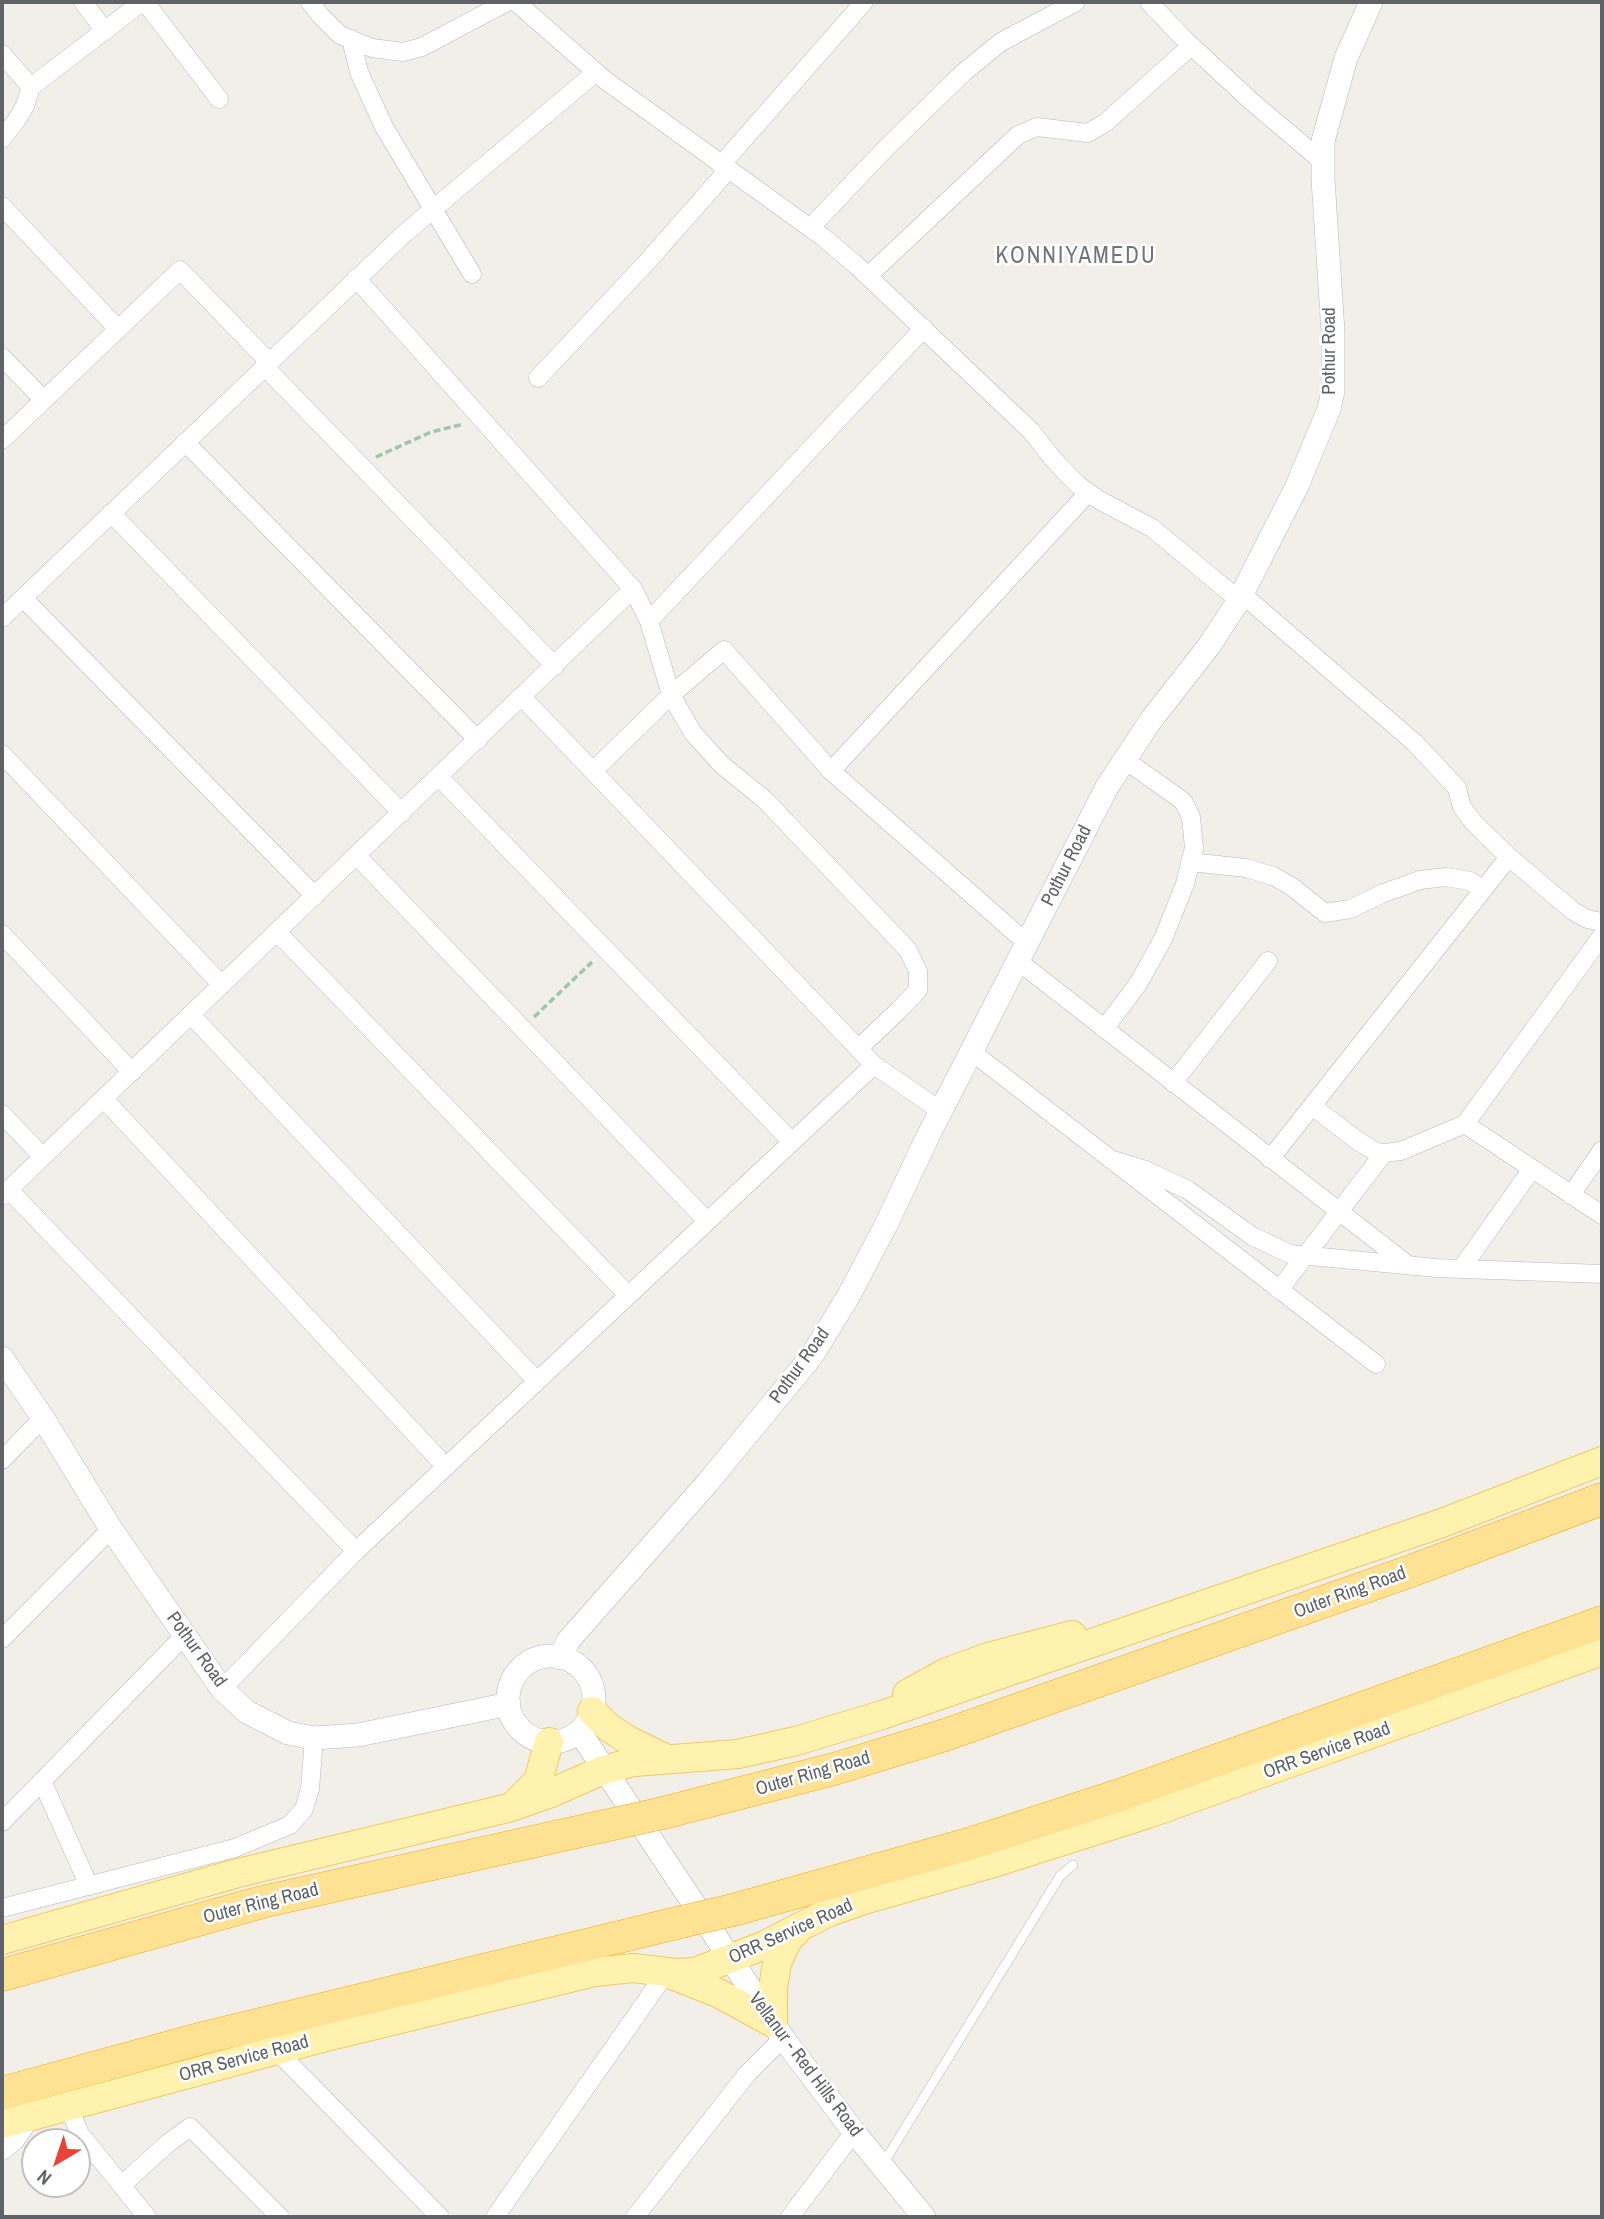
<!DOCTYPE html>
<html>
<head>
<meta charset="utf-8">
<style>
  body { margin:0 }
  #map { position:relative; width:1604px; height:2219px; overflow:hidden; background:#f1efe8; font-family:"Archivo Narrow",sans-serif }
  canvas { display:block }
  .frame { position:absolute; inset:0; border:4px solid #5f6368; pointer-events:none }
  .north { position:absolute; left:21px; top:2128px; width:70px; height:70px; box-sizing:border-box; background:#fff; border:2px solid #bfc1c3; border-radius:50%; rotate:219deg; font-size:19px; font-weight:700; line-height:28px; text-align:center; color:#5f6368 }
  .north::after { content:''; display:block; margin:auto; width:24px; height:32px; background:#ea4335; clip-path:polygon(50% 0,100% 100%,50% 72%,0 100%) }
</style>
</head>
<body>
<div id="map">
<canvas width="1604" height="2219"></canvas>
<div class="frame"></div>
<div class="north">N</div>
</div>
<script>
const c = document.querySelector('canvas').getContext('2d');
c.lineJoin = 'round';
const poly = rows => new Path2D(rows.map(r => 'M' + r).join(''));
function stroke(path, color, width, dash) { c.strokeStyle = color; c.lineWidth = width; c.lineCap = dash ? 'butt' : 'round'; c.setLineDash(dash || []); c.stroke(path); }
function write(font, color, halo, rows, align = 'center') {
  c.font = font + ' "Archivo Narrow",sans-serif'; c.lineWidth = 5; c.setLineDash([]); c.textBaseline = 'middle'; c.strokeStyle = halo; c.fillStyle = color; for (const [text, x, y, turn = 0] of rows) {
    c.save(); c.translate(x, y); c.rotate((+turn || 0) * Math.PI / 180); c.textAlign = isNaN(turn) ? turn : align; if (halo) c.strokeText(text, 0, 0); c.fillText(text, 0, 0); c.restore();
  }
}
const path = poly([
  [376,457,431,432,464,424],
  [534,1017,592,962]
]);
const service = poly([
  [883,2164,1060,1876,1073,1865]
]);
const minor = poly([
  [83,2,105,31],
  [145,2,219,99],
  [310,2,320,15,340,35,372,48,403,52,422,47,507,2],
  [516,2,605,80,824,238,856,265,1031,431,1053,459,1078,485,1099,500,1152,528,1239,600],
  [1149,2,1183,38,1251,101,1323,162],
  [351,39,359,72,384,127,472,274],
  [2,54,31,87],
  [2,139,16,121,25,106,31,87,142,2],
  [721,165,864,2],
  [2,206,118,329],
  [810,228,886,148,964,72,1001,42,1076,2],
  [868,276,1018,135,1037,127,1088,133,1105,123,1191,46],
  [356,278,633,589,649,621,671,695,693,733,722,765,764,799,908,950,918,971,918,990,899,1010,859,1048],
  [2,357,44,400],
  [264,366,555,666],
  [538,378,647,262,728,170],
  [2,440,180,270,269,362],
  [185,442,478,740],
  [111,513,402,813],
  [1242,594,1415,743,1457,788,1462,807,1474,823,1509,857,1573,911,1587,919,1602,922],
  [23,598,315,896],
  [2,618,405,233,596,72],
  [649,621,924,328],
  [522,697,874,1065,941,1111],
  [2,754,222,985],
  [593,771,671,695,724,650,831,771,1028,944],
  [831,771,1088,493],
  [439,777,792,1142],
  [357,856,707,1221],
  [1190,862,1246,868,1273,876,1291,886,1325,913,1350,909,1384,893,1420,880,1446,877,1470,881,1483,890],
  [277,932,628,1295],
  [2,934,132,1072],
  [1018,961,1408,1265],
  [191,1015,537,1381],
  [1104,1029,1138,984,1163,939,1185,884,1194,848,1191,817,1183,801,1125,760],
  [972,1052,1376,1364],
  [1173,1083,1268,961],
  [104,1099,446,1467],
  [1312,1106,1358,1141,1376,1152,1384,1153,1401,1151,1465,1124,1601,937],
  [2,1114,43,1157],
  [1465,1124,1602,1215],
  [1110,1159,1143,1169,1188,1190,1252,1236,1290,1254,1436,1268,1602,1274],
  [1270,1159,1509,857],
  [9,1190,356,1551],
  [1571,1195,1602,1150],
  [2,1196,633,589],
  [1461,1269,1532,1169],
  [1279,1290,1384,1153],
  [2,1460,43,1418],
  [2,1639,111,1529],
  [222,1689,356,1551,874,1065],
  [42,1781,89,1886],
  [2,1822,185,1635],
  [2,1908,235,1848,290,1825,304,1809,310,1789,314,1738],
  [276,2050,440,2217],
  [68,2106,80,2134,147,2217],
  [2,2151,15,2141,24,2128,26,2118],
  [122,2185,167,2144,190,2127,280,2217],
  [495,2217,666,1973],
  [635,2217,747,2074,783,2038],
  [790,2217,854,2132]
]);
const tertiary = poly([
  [2,1358,43,1418,111,1529,222,1689,247,1712,288,1733,314,1738,358,1735,509,1704],
  '508 1699a43 43 0 1 1 86 0a43 43 0 1 1-86 0Z',
  [560,1658,568,1641,709,1481,811,1357,848,1297,886,1225,928,1136,1107,787,1151,720,1209,646,1239,600,1297,486,1329,409,1333,391,1333,332,1323,179,1323,141,1346,58,1371,2],
  [579,1731,783,2038,854,2132,924,2217]
]);
const primary = poly([
  [907,1694,947,1672,988,1657,1072,1635],
  [592,1711,608,1727,628,1740,665,1758],
  [515,1804,538,1781,549,1742],
  [2,1940,238,1873,508,1808,551,1793,603,1770,634,1762,738,1754,796,1741,882,1715,1442,1523,1602,1461],
  [672,1975,718,1993,773,2023],
  [773,2023,773,1988,777,1963,787,1941,798,1929],
  [2,2124,322,2038,595,1972,633,1968,676,1973,695,1972,765,1945,829,1912,867,1899,997,1862,1148,1814,1602,1651]
]);
const motorway = poly([
  [663,1813,834,1769,945,1735,1408,1572,1602,1499],
  [733,1910,969,1844,1120,1795,1602,1622],
  [2,1975,262,1902,595,1828],
  [2,2093,203,2038,681,1922]
]);
const motorwayBridge = poly([
  [595,1828,663,1813],
  [681,1922,733,1910]
]);
const streetNames = [
  ["Pothur Road",1330,351,-90],
  ["Pothur Road",1067,866,-63],
  ["Pothur Road",800,1366,-54],
  ["Outer Ring Road",1350,1593,-20],
  ["Pothur Road",196,1650,54],
  ["ORR Service Road",1327,1751,-20],
  ["Outer Ring Road",813,1774,-16],
  ["Outer Ring Road",261,1904,-14],
  ["ORR Service Road",791,1932,-24],
  ["ORR Service Road",244,2059,-15],
  ["Vellanur - Red Hills Road",805,2065,53]
];
const quarterNames = [
  ["KONNIYAMEDU",1076,257]
];
stroke(service, '#b5b8bc', 10);
stroke(minor, '#b5b8bc', 19);
stroke(tertiary, '#b5b8bc', 24);
stroke(primary, '#f2c960', 30);
stroke(motorway, '#f9ab00', 33);
stroke(path, '#9cc7a9', 3.5, [7, 3.5]);
stroke(service, '#fff', 9);
stroke(minor, '#fff', 18);
stroke(tertiary, '#fff', 23);
stroke(primary, '#fff2af', 28);
stroke(motorway, '#fde293', 32);
stroke(motorwayBridge, '#f9ab00', 33, []);
stroke(motorwayBridge, '#fde293', 32);
write('19px', '#5f6368', '#fff', streetNames);
c.letterSpacing = '2px';
write('23px', '#70757a', '#fff', quarterNames);
c.letterSpacing = '0px';
</script>
</body>
</html>
